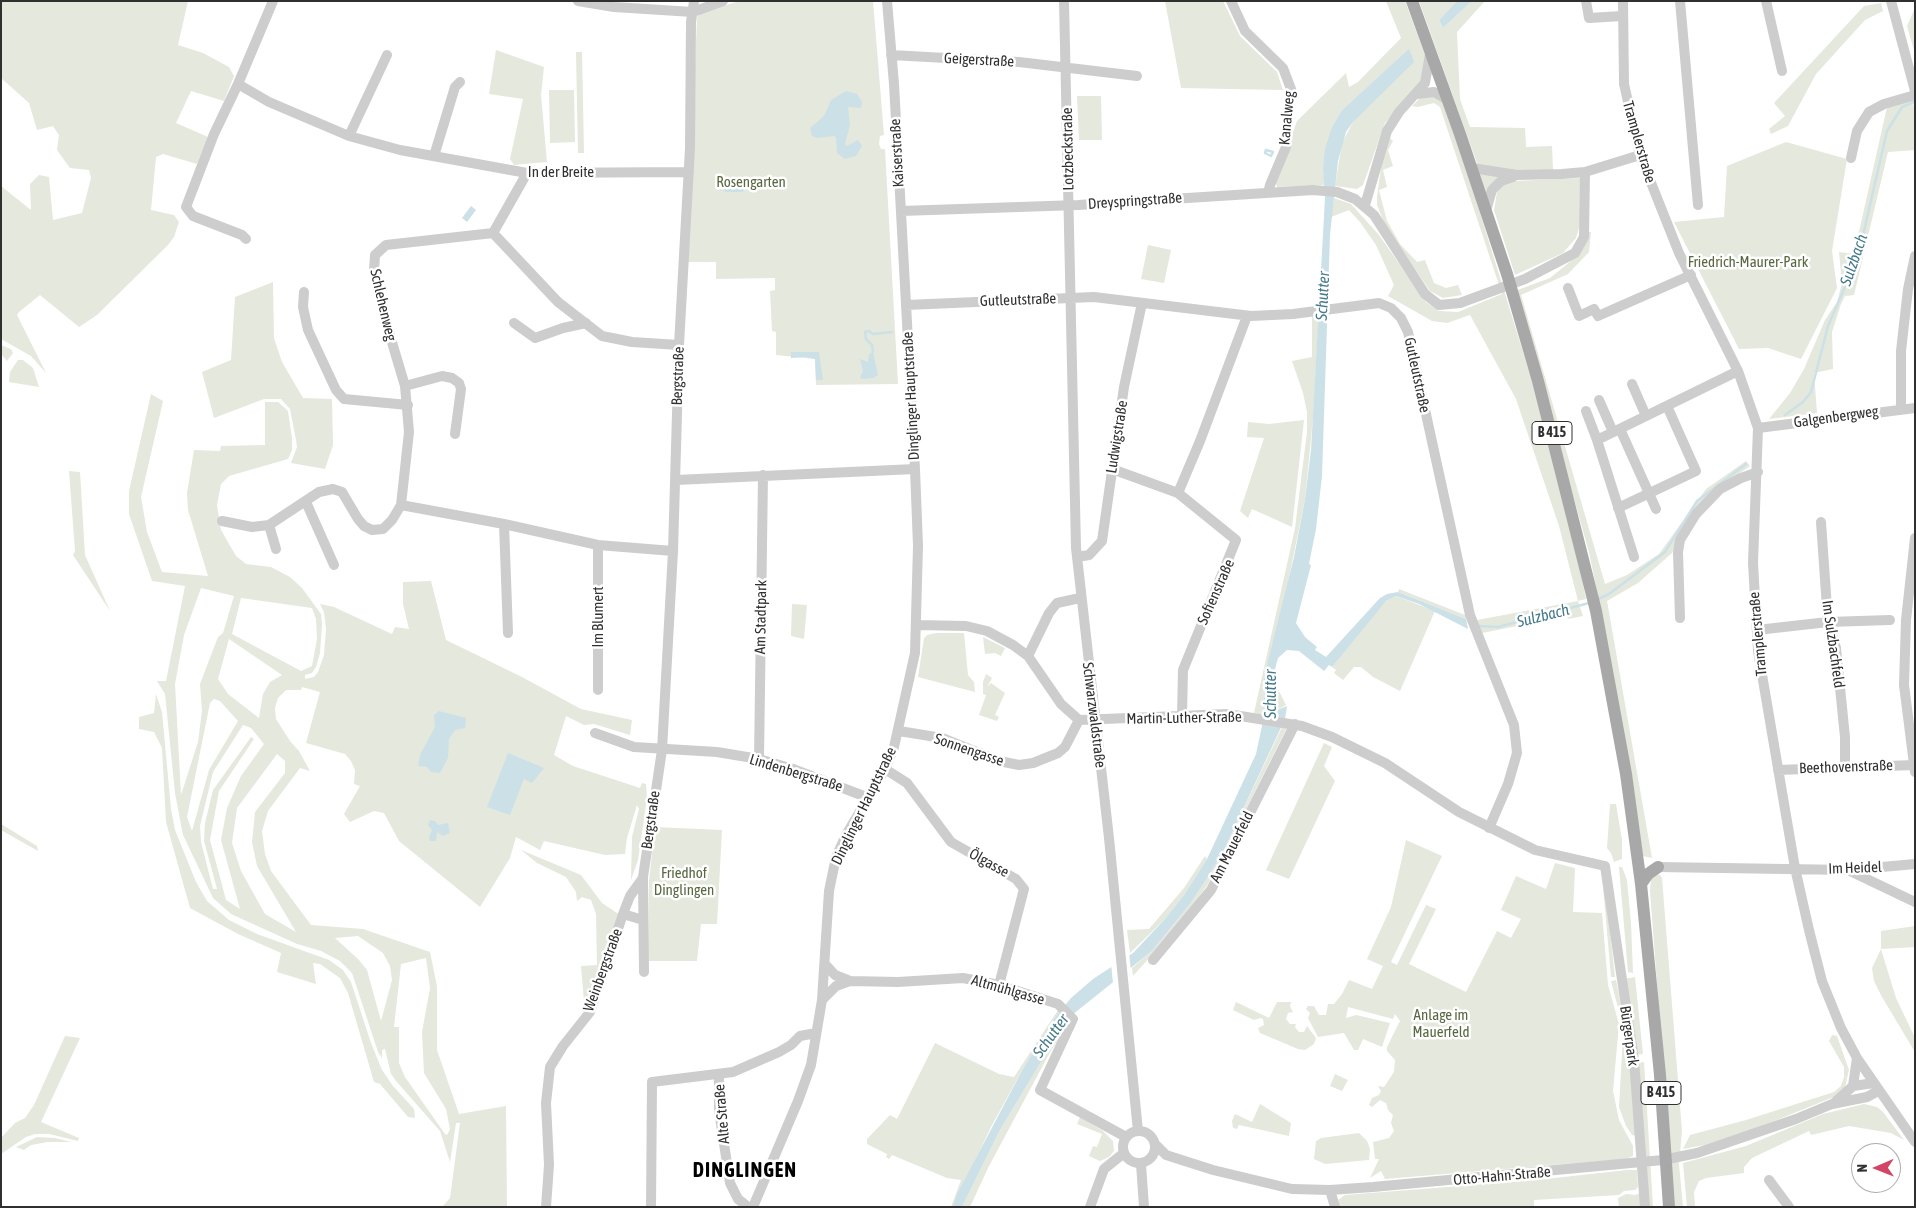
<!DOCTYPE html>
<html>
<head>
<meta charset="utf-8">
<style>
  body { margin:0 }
  #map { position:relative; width:1916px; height:1208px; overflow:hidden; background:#fff; font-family:"Asap Condensed",sans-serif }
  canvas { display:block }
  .frame { position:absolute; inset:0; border:2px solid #303030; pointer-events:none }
  .north { position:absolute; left:1851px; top:1143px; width:50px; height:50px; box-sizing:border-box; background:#fff; border:1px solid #acacac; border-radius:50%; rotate:269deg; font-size:14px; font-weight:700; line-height:20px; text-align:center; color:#303030 }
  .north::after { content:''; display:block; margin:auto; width:18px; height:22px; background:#d44464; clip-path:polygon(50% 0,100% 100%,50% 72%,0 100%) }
</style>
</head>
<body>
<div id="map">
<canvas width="1916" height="1208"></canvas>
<div class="frame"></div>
<div class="north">N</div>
</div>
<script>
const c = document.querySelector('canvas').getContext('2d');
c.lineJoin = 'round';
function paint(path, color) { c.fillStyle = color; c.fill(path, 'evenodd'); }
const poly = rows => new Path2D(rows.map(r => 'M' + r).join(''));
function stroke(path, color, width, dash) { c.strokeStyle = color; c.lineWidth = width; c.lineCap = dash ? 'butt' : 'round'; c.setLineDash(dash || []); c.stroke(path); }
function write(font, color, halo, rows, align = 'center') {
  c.font = font + ' "Asap Condensed",sans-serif'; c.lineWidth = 5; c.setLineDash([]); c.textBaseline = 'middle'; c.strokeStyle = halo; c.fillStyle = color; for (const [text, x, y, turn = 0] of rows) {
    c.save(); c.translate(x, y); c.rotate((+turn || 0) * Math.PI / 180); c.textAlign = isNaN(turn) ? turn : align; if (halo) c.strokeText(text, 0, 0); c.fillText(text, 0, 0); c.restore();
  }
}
const green = poly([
  [1,1,188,1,178,45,203,53,229,67,234,76,224,101,191,91,176,123,208,137,197,164,163,154,156,157,151,210,174,215,179,222,174,237,168,245,97,315,79,327,40,295,19,312,17,315,46,373,31,356,1,339,1,186,31,210,30,184,39,175,49,177,53,220,82,213,91,178,89,170,70,168,57,150,59,135,53,126,37,130,29,103,1,78],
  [740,1,873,1,884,135,880,136,879,144,881,149,885,149,898,384,816,385,815,359,776,355,776,332,772,331,770,291,775,290,775,278,716,279,716,262,688,262,697,17,702,12],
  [1165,1,1223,1,1240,36,1277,72,1283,90,1181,88],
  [1386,1,1405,1,1425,55,1426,68,1420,84,1385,123,1363,185,1357,189,1335,186,1342,143,1353,122,1409,50,1341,111,1332,127,1323,168,1325,185,1277,187,1275,181,1297,121,1346,73,1349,87,1358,82,1401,38],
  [1419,1,1457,1,1439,20,1443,28,1472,1,1485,1,1457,32,1460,99,1470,127,1525,128,1526,147,1552,146,1553,170,1503,170,1480,167,1477,163],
  [1881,3,1883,11,1865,20,1816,74,1788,126,1771,134,1769,129,1785,116,1774,103,1864,6],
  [1915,8,1915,54,1907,26],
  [496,50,544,67,541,95,547,162,514,165,510,159,523,99,489,94],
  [576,52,582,52,584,153,578,153],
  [549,90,574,90,575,142,550,143],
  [1429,95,1444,102,1461,151,1535,391,1573,536,1586,599,1578,601,1583,616,1568,619,1567,616,1482,633,1477,620,1578,601,1559,526,1516,399,1470,315,1447,323,1432,321,1388,296,1394,285,1376,245,1360,222,1349,210,1331,217,1334,198,1351,204,1379,235,1426,302,1439,311,1458,312,1502,294,1440,107,1434,103,1418,107,1412,106,1421,97],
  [1077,96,1101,96,1102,140,1079,140],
  [1912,99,1915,111,1915,150,1888,152,1854,295,1845,296,1841,304,1832,332,1833,369,1814,373,1817,413,1769,419,1790,393,1804,369,1825,320,1837,302,1842,283,1839,252,1854,254,1887,107],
  [1390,138,1393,141,1388,150,1393,166,1383,170,1387,187,1379,190,1387,221,1400,244,1417,262,1425,260,1434,283,1446,288,1458,285,1462,295,1443,298,1430,291,1386,227,1377,205,1377,197,1382,161],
  [1786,142,1847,159,1832,251,1837,288,1801,359,1768,348,1739,349,1674,222,1724,217,1727,166],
  [1479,173,1501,176,1486,195],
  [1580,178,1581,221,1576,238,1563,253,1515,275,1494,210,1497,192,1503,184,1515,181],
  [1587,232,1591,232,1589,252,1568,274,1521,295,1605,584,1627,575,1659,554,1706,489,1746,461,1750,466,1711,493,1678,538,1672,553,1638,583,1607,601,1652,858,1643,856,1609,650,1589,552,1515,291,1550,278,1566,265,1577,256],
  [1148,245,1171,250,1164,283,1141,279],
  [273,282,274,338,282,362,303,398,332,399,333,445,325,469,291,463,297,447,296,440,290,409,281,399,264,399,214,418,202,372,231,360,235,297],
  [1319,314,1313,418,1305,499,1283,607,1264,677,1263,715,1254,713,1295,528,1307,432,1307,412,1303,393,1292,361,1312,357,1312,316],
  [1,345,11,349,13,353,7,361,1,354],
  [18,360,23,360,33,368,39,387,9,382,10,372],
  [151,394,163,401,141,497,147,532,162,572,208,576,188,510,187,493,194,450,220,451,221,446,265,445,265,402,278,402,288,411,292,438,292,450,288,459,229,476,221,484,217,505,221,530,236,556,246,564,271,567,290,577,302,588,321,614,322,624,320,653,316,667,312,673,305,675,305,679,314,677,318,672,324,655,326,629,324,612,320,604,334,607,392,634,395,627,409,629,403,604,403,582,431,581,446,640,522,677,581,709,632,720,630,735,594,724,584,725,566,716,554,755,573,766,634,786,640,788,642,783,646,784,647,798,638,860,631,880,632,837,639,809,637,805,627,838,625,854,605,855,544,841,540,850,516,837,510,858,480,907,399,841,384,813,374,811,350,822,344,814,360,786,354,784,355,770,351,761,345,754,306,743,320,692,302,687,301,690,286,690,278,698,275,708,276,719,290,741,299,751,310,771,300,768,268,811,262,831,265,854,271,871,311,925,363,929,430,952,437,986,437,1050,459,1114,506,1106,507,1207,442,1207,450,1198,460,1123,456,1123,450,1162,440,1131,396,1081,391,1074,385,1049,382,1050,382,1058,378,1052,352,973,340,961,321,951,297,944,231,914,213,898,183,835,175,793,165,694,157,681,166,681,185,586,152,581,129,514,129,491],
  [201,588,234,596,223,633,218,637,200,684,202,711,198,742,181,795,175,684,184,635],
  [241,598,312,608,316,619,317,639,312,666,301,671,232,634],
  [229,639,282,675,270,682,263,694,259,718,228,694,218,679],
  [214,699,220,701,238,721,209,770,192,831,187,817,210,703],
  [243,725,251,728,264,744,241,776,227,808,221,840,240,909,226,900,210,840,219,791,254,739,251,737,213,790,205,823,204,841,217,889,213,889,201,842,200,826,213,772],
  [277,754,285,761,285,773,255,812,252,842,257,866,296,932,265,914,241,871,232,843,237,808],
  [358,936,383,953,390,966,392,980,381,1021,367,970,359,960,335,938],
  [426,958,430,988,422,1032,424,1073,446,1109,450,1129,447,1135,445,1134,405,1077,399,1063,399,1027,394,1027,401,964],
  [1304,420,1292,527,1252,509,1248,518,1240,511,1264,438,1247,437,1248,422,1269,424],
  [69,471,80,472,85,555,110,611,73,555,75,551],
  [1399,589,1465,615,1466,619,1398,592],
  [1396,596,1435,611,1400,691,1373,677,1361,667,1354,667,1343,680,1334,673,1336,670,1332,667,1369,619,1386,601],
  [792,604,807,605,804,639,791,636],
  [936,633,964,633,968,675,974,682,975,692,918,677,924,638,927,635],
  [983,637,1005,648,1001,656,995,653,985,654],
  [986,674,992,678,987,687,991,683,1005,693,995,715,999,717,997,721,979,715,986,695,983,694,983,682],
  [1273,685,1279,691,1286,705,1277,710,1273,707],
  [156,694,162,712,171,809,175,830,196,882,207,901,229,920,257,934,329,960,343,970,351,982,371,1043,382,1070,393,1086,414,1109,415,1118,408,1117,380,1084,374,1082,348,993,340,978,320,964,313,963,316,984,277,972,281,953,238,934,190,908,166,822,162,748,154,732,139,729,139,717,154,713],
  [1283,725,1287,728,1208,884,1182,921,1133,976,1132,968,1152,951,1190,904,1206,880,1224,850],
  [1324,743,1332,747,1324,766,1335,781,1289,879,1266,870],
  [1610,804,1616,804,1622,840,1622,859,1614,862,1611,853,1607,848],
  [1,824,37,846,38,851,1,830],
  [655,827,722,830,717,924,701,924,697,961,648,961,649,881],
  [1406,840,1442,856,1391,962,1397,965,1426,905,1436,909,1409,964,1466,992,1497,931,1511,938,1521,919,1501,910,1516,876,1546,889,1555,863,1575,868,1573,912,1602,913,1608,985,1619,1024,1613,1091,1619,1120,1633,1146,1633,1156,1626,1159,1385,1179,1381,1171,1370,1178,1379,1159,1375,1159,1373,1142,1389,1138,1394,1131,1391,1123,1393,1115,1388,1110,1386,1103,1380,1100,1372,1107,1369,1105,1372,1098,1379,1095,1381,1091,1378,1086,1384,1087,1394,1072,1395,1060,1387,1051,1387,1047,1400,1021,1395,1014,1393,1019,1348,1007,1346,1018,1356,1015,1390,1023,1382,1047,1363,1039,1358,1050,1354,1050,1344,1033,1318,1037,1308,1018,1310,1013,1306,1009,1308,1006,1314,1006,1319,1015,1326,1015,1328,1004,1334,1004,1342,994,1349,980,1372,989,1383,966,1367,959,1391,907],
  [521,850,581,875,602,903,620,915,585,1013,581,966,597,965,596,914,591,900,582,897,577,901,576,892,566,877,537,863],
  [1205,856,1207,859,1184,895,1164,920,1130,953,1127,930,1149,929,1184,888],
  [1619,867,1622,867,1627,880,1631,923,1633,973,1628,972],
  [1656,874,1660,875,1662,878,1682,1131,1679,1164,1683,1207,1674,1207,1650,891,1651,879],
  [1602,875,1604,875,1615,977,1611,977],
  [1915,926,1915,947,1881,949,1896,998,1915,1038,1915,1052,1882,997,1874,981,1872,968,1881,949,1881,931],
  [1635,977,1643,1054,1636,1055,1623,979],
  [1616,980,1629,1049,1636,1136,1632,1135,1626,1126,1619,1107,1623,1036,1623,1027,1611,981],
  [1236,1002,1269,1018,1277,1002,1291,1002,1290,1006,1293,1012,1288,1013,1286,1019,1290,1024,1296,1024,1295,1027,1299,1032,1304,1032,1307,1026,1316,1038,1314,1044,1305,1050,1298,1049,1260,1033,1258,1028,1264,1025,1263,1019,1260,1018,1254,1020,1233,1010],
  [1058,1010,1060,1012,1025,1065,991,1127,953,1207,951,1207,961,1180,947,1178,892,1155,889,1159,886,1157,887,1154,867,1144,867,1139,890,1115,897,1119,935,1043,999,1074,1014,1077],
  [1067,1019,1070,1022,1059,1043,1056,1043,1049,1054,988,1168,970,1207,962,1207,1000,1130],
  [1832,1035,1837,1036,1849,1070,1845,1087,1836,1096,1762,1126,1705,1145,1683,1149,1690,1135,1746,1120,1834,1092,1841,1086,1844,1077,1844,1067,1829,1041],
  [65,1036,80,1038,41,1122,79,1138,78,1141,49,1134,35,1134,26,1137,1,1154,1,1138,15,1123,25,1118,34,1105],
  [1637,1062,1644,1062,1653,1207,1648,1207],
  [1335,1074,1348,1080,1342,1091,1330,1086],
  [1260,1104,1291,1123,1289,1136,1239,1125,1237,1129,1233,1128,1232,1121,1235,1114,1252,1122],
  [1864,1104,1877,1107,1883,1112,1904,1140,1891,1133,1849,1126,1811,1135,1809,1131,1752,1158,1744,1167,1744,1173,1706,1178,1699,1181,1694,1192,1695,1207,1687,1207,1683,1163,1746,1146,1823,1114],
  [1080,1117,1103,1131,1113,1141,1114,1151,1109,1157,1100,1161,1089,1156,1093,1146,1097,1147,1102,1134,1077,1124],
  [1359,1133,1367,1141,1370,1149,1369,1160,1325,1164,1314,1159,1316,1141,1321,1138],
  [37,1137,55,1138,71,1142,48,1142,31,1145,24,1150,16,1147],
  [1627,1170,1637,1170,1638,1187,1635,1190,1624,1191,1619,1195,1534,1200,1534,1207,1340,1207,1338,1200,1345,1195,1537,1180],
  [1641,1193,1641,1207,1619,1207,1618,1198,1626,1194,1635,1195]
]);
const water = poly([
  [1457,1,1472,1,1443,28,1439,20],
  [1409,49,1414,62,1353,122,1346,132,1338,161,1330,235,1322,476,1316,529,1309,564,1311,565,1296,623,1305,637,1317,647,1315,650,1326,657,1380,598,1387,594,1398,592,1466,619,1468,629,1419,604,1396,596,1386,601,1332,667,1329,665,1324,671,1299,651,1287,650,1278,658,1273,677,1273,707,1277,710,1287,706,1285,719,1224,850,1206,880,1190,904,1152,951,1067,1019,1000,1130,962,1207,953,1207,957,1194,1025,1065,1057,1015,1071,998,1093,979,1133,953,1164,920,1184,895,1207,859,1256,754,1263,721,1264,677,1294,557,1305,499,1311,450,1325,198,1323,168,1325,149,1332,127,1341,111],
  [846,91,857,94,862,102,861,108,848,107,850,125,845,144,847,146,858,140,862,146,856,156,845,159,837,153,836,138,834,136,817,138,812,136,810,128,824,116,831,100],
  [471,206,476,210,467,222,462,218],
  [791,352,819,352,823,380,816,380,815,359,806,357,791,358],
  [873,352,878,375,873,378,862,379,860,377,863,371,860,359,868,362,869,354],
  [439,711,466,718,465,728,455,730,449,739,448,758,440,773,431,772,427,767,418,766,420,755,435,727,434,715],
  [508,753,544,768,532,783,524,779,510,815,487,807],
  [430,820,435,821,438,825,448,823,450,833,443,836,437,832,436,841,430,841,429,837,432,830,428,825]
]);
const pier = poly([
  [1129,952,1131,972,1113,983,1111,963]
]);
const stream = poly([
  [1266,150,1273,152,1271,156,1265,153,1266,150],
  [873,352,872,345,866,339,865,332,869,331,873,334,892,332],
  [1785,415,1803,402,1811,392,1828,326,1858,257,1887,131,1902,107,1914,102],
  [1596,600,1609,594,1665,552,1697,501,1746,464],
  [1478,626,1498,627,1589,603]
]);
const canal = poly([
  [727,188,741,188]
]);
const minor = poly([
  [578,1,614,7,693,12,723,1],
  [1064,1,1076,548,1109,838,1138,1131],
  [1231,1,1245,31,1283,68,1291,89,1286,147,1270,185,1268,193],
  [1586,1,1589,18,1622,16],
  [1623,1,1624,84,1640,155,1679,253,1738,371,1758,428,1753,563,1758,651,1795,868,1809,930,1822,981,1841,1028,1857,1058,1915,1142],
  [1680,1,1698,205],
  [1766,1,1782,71],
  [1891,1,1915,91],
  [891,55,1019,62,1137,76],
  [238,84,273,1],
  [1417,94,1434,92,1448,100],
  [349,136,387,55],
  [434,156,455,87,460,82],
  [1851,158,1857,131,1869,112,1884,104,1915,95],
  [1472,168,1517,175,1562,174,1585,172,1640,155],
  [1365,205,1387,131,1399,112,1425,83,1430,54],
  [901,211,1078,205,1313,190,1337,192,1355,199,1374,215,1425,294,1439,305,1460,303,1525,279,1575,253,1584,237,1585,172],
  [1486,211,1492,190,1501,181,1513,177],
  [493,233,527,173],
  [246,239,242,235,193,216,186,207,214,134,238,84,269,102,349,136,400,150,527,173,689,172],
  [1568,288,1579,316,1594,309,1598,316,1691,275],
  [304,292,303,307,308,330,336,390,344,399,408,405],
  [906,305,1094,297,1251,316,1293,314,1379,303,1391,308,1401,318,1408,332,1470,615,1514,725,1517,753,1508,784,1489,828],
  [514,323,535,338,563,328,586,323],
  [1632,384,1646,416],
  [405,386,442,376,452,378,459,383,461,389,455,434],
  [1599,400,1613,432],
  [1901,409,1901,351,1908,289,1915,256],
  [1586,411,1597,440],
  [1758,428,1915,408],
  [1620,429,1656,509],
  [1112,469,1178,493,1236,540,1183,670,1182,716],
  [676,480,915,469],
  [1178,493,1200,441,1247,316],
  [306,502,334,565],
  [401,505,409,432,405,386,391,339,374,271,375,255,386,245,493,233,558,302,602,336,632,342,679,345],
  [1618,508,1696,471,1667,406],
  [222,521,252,527,269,525,319,492,333,489,342,492,358,519,364,526,372,530,383,529,392,520,401,505,504,524,598,545,673,551],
  [1821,522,1828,622,1836,648,1845,737,1845,766],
  [504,524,508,633],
  [269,525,276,549],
  [1915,538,1906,620,1904,685,1915,772],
  [598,545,598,690],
  [1077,557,1089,555,1102,541,1124,387,1142,303],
  [1634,557,1597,440,1738,371],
  [1680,618,1678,552,1680,540,1696,514,1720,489,1741,478,1758,472],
  [917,625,966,626,987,631,1013,645,1028,656,1061,704,1079,720,1228,714,1302,726,1332,737,1385,763,1459,812,1535,850,1605,866,1634,1060,1645,1207],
  [1757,630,1828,622,1890,620],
  [1028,656,1049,613,1057,603,1080,598],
  [899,731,942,738,999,761,1019,765,1033,763,1058,753,1065,747,1079,720],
  [595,733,634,747,717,752,759,759,793,769,869,798],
  [759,759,763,475],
  [885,769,907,783,951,842,1016,879,1024,889,999,985],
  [1778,770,1914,765],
  [1658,867,1849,870,1915,864],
  [1850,871,1915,902],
  [623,914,643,920],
  [1153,960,1211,890,1295,724],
  [825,964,835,975,850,981],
  [644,972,643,877,662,750,673,551,679,345,690,148,691,22,694,1],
  [822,1000,836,986,850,981,898,982,963,978,999,985,1058,1004,1073,1019,1040,1090,1126,1137],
  [719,1074,719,1111,730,1183,738,1199,748,1207],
  [1853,1086,1857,1058],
  [1833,1104,1853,1086,1874,1083],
  '1123 1147a16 16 0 1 1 32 0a16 16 0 1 1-32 0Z',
  [1156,1145,1166,1155,1213,1170,1292,1189,1330,1190,1373,1187,1663,1160,1697,1153,1796,1119,1832,1104,1867,1097,1878,1091],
  [1141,1164,1144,1207],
  [1769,1180,1789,1207],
  [1330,1190,1335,1207],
  [546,1207,549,1165,546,1103,550,1067,563,1046,590,1012,623,914,630,896,643,878],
  [651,1207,652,1082,733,1072,779,1052,791,1045,800,1036,816,1033],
  [753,1207,798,1101,811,1065,822,1000,829,891,836,857,846,835,885,769,894,747,915,653,918,546,915,469,894,84,887,1],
  [1090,1207,1104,1169,1124,1153]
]);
const major = poly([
  [1412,1,1460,134,1507,274,1538,381,1596,611,1626,774,1641,884,1660,1075,1669,1207],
  [1641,884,1648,874,1658,867]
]);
const shields = [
  [1552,433,40],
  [1661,1093,40]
];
const shieldNames = [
  ["B 415",1552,433],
  ["B 415",1661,1093]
];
const streetNames = [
  ["Geigerstraße",979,60,3],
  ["Kanalweg",1287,118,-85],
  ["Tramplerstraße",1639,142,74],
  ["Lotzbeckstraße",1068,149,-91],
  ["Kaiserstraße",897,153,-93],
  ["In der Breite",561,172],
  ["Dreyspringstraße",1135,201,-4],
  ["Gutleutstraße",1018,300,-2],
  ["Schlehenweg",383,305,77],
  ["Gutleutstraße",1417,375,78],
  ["Bergstraße",678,376,-88],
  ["Dinglinger Hauptstraße",911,396,-93],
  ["Galgenbergweg",1836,417,-8],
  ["Ludwigstraße",1117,437,-81],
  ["Sofienstraße",1216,592,-66],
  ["Im Blumert",598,617,-90],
  ["Am Stadtpark",761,617,-89],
  ["Tramplerstraße",1758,634,-95],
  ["Im Sulzbachfeld",1833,644,82],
  ["Schwarzwaldstraße",1094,715,83],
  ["Martin-Luther-Straße",1184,718,-1],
  ["Sonnengasse",969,750,19],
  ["Beethovenstraße",1846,767,-2],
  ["Lindenbergstraße",796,773,17],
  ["Dinglinger Hauptstraße",864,806,-64],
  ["Bergstraße",651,820,-82],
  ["Am Mauerfeld",1232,847,-63],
  ["Ölgasse",989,863,29],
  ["Im Heidel",1855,868,-2],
  ["Weinbergstraße",603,970,-70],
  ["Altmühlgasse",1008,990,16],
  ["Bürgerpark",1629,1036,82],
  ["Alte Straße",722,1114,-95],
  ["Otto-Hahn-Straße",1502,1176,-5]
];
const parkNames = [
  ["Rosengarten",751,182],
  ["Friedrich-Maurer-Park",1748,262],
  ["Friedhof",684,873],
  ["Dinglingen",684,890],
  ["Anlage im",1441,1015],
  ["Mauerfeld",1441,1032]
];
const waterNames = [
  ["Sulzbach",1854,260,-71],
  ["Schutter",1323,296,-87],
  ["Sulzbach",1543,616,-14],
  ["Schutter",1271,694,-90],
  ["Schutter",1051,1036,-54]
];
const districtNames = [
  ["DINGLINGEN",745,1171]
];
paint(green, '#e5e8dc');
paint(water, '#cbe1e7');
paint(pier, '#fff');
stroke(stream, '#cbe1e7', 2.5);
stroke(canal, '#cbe1e7', 8);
stroke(minor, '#cdcdcd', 10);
stroke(major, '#a8a8a8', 12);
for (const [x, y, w] of shields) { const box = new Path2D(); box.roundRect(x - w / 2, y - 11.5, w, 23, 4); c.fillStyle = '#fff'; c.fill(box); stroke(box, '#303030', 1); }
write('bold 14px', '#303030', null, shieldNames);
write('15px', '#303030', '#fff', streetNames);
write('15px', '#596841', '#fff', parkNames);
write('italic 16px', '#457a8b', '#fff', waterNames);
c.letterSpacing = '1px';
write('bold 20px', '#000', '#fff', districtNames);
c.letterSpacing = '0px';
</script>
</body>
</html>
